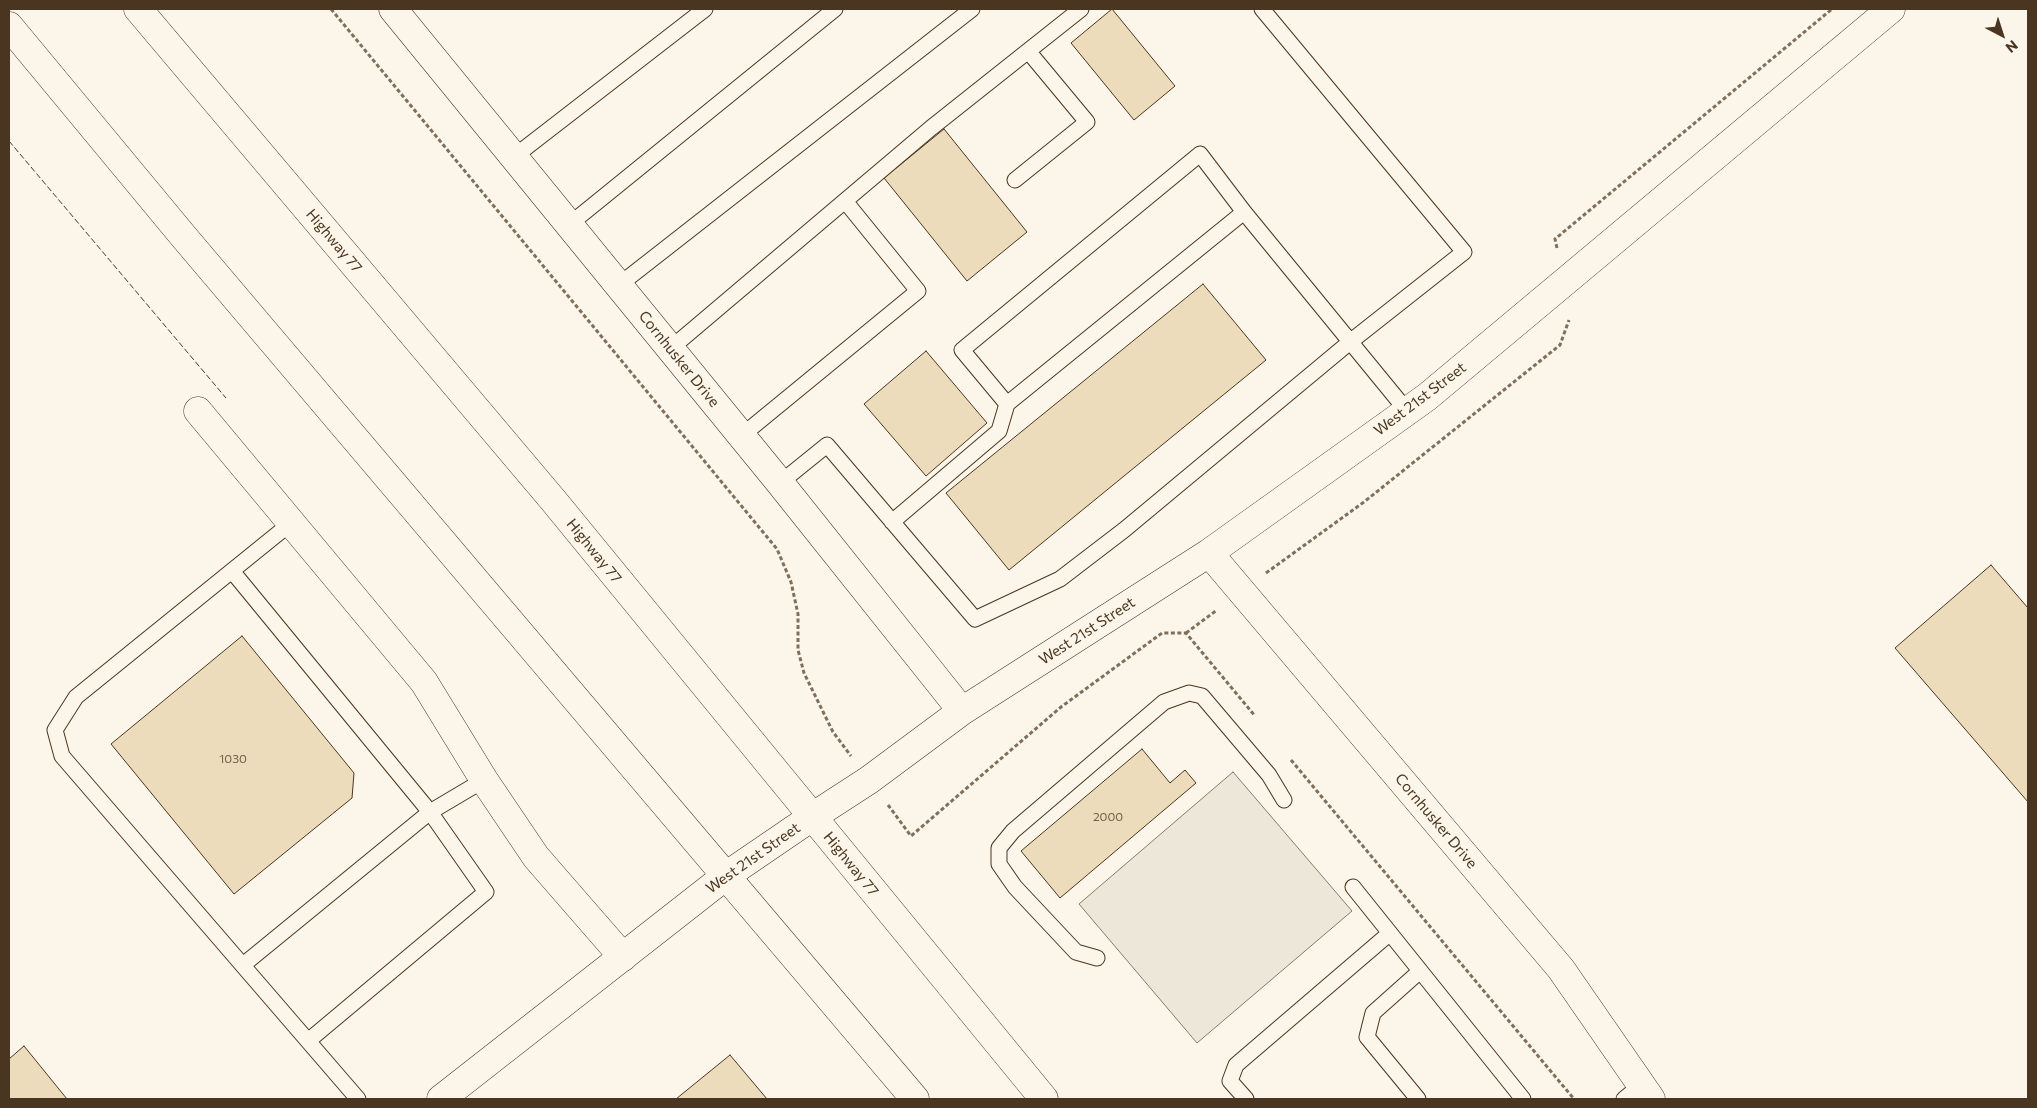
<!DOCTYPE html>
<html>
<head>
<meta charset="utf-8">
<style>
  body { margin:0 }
  #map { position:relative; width:2037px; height:1108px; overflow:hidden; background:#fbf6e9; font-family:Commissioner,sans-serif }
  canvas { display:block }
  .frame { position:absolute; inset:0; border:10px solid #4a3520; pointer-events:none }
  .north { position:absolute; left:1977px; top:10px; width:50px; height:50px; -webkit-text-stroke:4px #fbf6e9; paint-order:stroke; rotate:140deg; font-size:14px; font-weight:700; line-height:20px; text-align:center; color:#4a3520 }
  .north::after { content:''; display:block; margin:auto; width:18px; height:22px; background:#4a3520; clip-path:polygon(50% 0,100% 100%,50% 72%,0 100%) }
</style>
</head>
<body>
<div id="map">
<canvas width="2037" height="1108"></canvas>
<div class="frame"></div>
<div class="north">N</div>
</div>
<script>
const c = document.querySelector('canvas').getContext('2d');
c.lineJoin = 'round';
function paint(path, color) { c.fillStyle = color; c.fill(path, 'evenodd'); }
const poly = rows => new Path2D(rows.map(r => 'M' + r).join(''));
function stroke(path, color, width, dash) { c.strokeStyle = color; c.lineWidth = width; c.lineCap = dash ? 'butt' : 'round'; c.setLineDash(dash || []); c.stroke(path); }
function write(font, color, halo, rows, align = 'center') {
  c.font = font + ' Commissioner,sans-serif'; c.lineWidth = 4; c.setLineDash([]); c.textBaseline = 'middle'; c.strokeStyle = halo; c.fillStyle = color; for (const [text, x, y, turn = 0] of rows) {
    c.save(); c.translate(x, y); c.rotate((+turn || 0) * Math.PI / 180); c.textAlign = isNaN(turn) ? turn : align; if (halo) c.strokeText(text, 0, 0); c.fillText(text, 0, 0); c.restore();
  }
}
const parking = poly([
  [1233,772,1352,911,1197,1043,1079,904,1233,772]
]);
const building = poly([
  [1112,9,1175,86,1134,120,1071,43,1112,9],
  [944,129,1027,232,967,281,884,178,944,129],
  [1203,284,1266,360,1009,570,946,493,1203,284],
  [926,351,987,423,926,476,864,404,926,351],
  [1991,565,2028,608,2028,802,1895,648,1991,565],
  [242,636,354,773,352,798,234,894,111,744,242,636],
  [1142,749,1170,783,1185,770,1196,783,1060,898,1021,851,1142,749],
  [24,1046,67,1099,9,1099,9,1059,24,1046],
  [730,1055,767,1099,676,1099,730,1055]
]);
const path = poly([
  [331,9,777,549,791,582,798,614,798,650,804,673,833,732,851,756],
  [1557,248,1555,239,1832,9],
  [1266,573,1364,502,1560,345,1569,320],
  [1186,633,1217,610],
  [1291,760,1574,1099],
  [888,805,911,836,1061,707,1162,633,1186,633,1255,716]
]);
const lane = poly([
  [515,156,705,9],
  [1015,180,1087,122,1028,51],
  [1244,212,1200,154,962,350,1007,404,1244,212,1407,411],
  [570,224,835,9],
  [619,285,972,9],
  [670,349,931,128,1081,9],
  [740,437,918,291,845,201],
  [780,483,827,445,975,619,1060,579,1124,530,1350,342,1464,252,1262,9],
  [892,522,999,431,1007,404],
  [291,523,76,697,55,730,62,756,358,1099],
  [232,571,430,812,486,892,308,1041],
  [1353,887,1523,1099],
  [1097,958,1076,952,1015,887,999,864,999,848,1013,831,1164,702,1189,693,1202,696,1269,775,1284,800],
  [243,965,430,812,484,780],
  [1246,1099,1230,1081,1236,1065,1390,933],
  [1418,1099,1367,1037,1373,1013,1419,972],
  [1624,1099,1641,1085]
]);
const street = poly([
  [393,9,780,483,962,711],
  [198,411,424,682,484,780,536,857,623,957],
  [1209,553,1561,969,1651,1099],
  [812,817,869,780,962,711,1209,553,1427,397,1891,9]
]);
const secondary = poly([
  [441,1099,727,875,812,817]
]);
const highway = poly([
  [138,9,553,500,1044,1099],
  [9,26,184,237,915,1099]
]);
const fence = poly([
  [9,141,226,398]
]);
const numberNames = [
  ["1030",233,759],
  ["2000",1108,817]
];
const streetNames = [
  ["Highway 77",334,241,50],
  ["Cornhusker Drive",679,359,51],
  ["West 21st Street",1420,399,-37],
  ["Highway 77",594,551,51],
  ["West 21st Street",1087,631,-33],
  ["Cornhusker Drive",1436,821,50],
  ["West 21st Street",753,858,-35],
  ["Highway 77",851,864,51]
];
paint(parking, '#ede7d9');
stroke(parking, '#887966', 1);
paint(building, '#ecdcbc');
stroke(building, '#4a3520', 1);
stroke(lane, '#4a3520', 17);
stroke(street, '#4a3520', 29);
stroke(secondary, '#4a3520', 29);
stroke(highway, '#4a3520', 29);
stroke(path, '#7f6f5c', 3, [4, 2.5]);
stroke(lane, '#fbf6e9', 15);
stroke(street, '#fbf6e9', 28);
stroke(secondary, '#fbf6e9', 28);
stroke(highway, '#fbf6e9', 28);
stroke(fence, '#4a3520', 1, [6, 2.5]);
write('12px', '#725f47', null, numberNames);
write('15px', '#4a3520', '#fbf6e9', streetNames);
</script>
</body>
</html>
